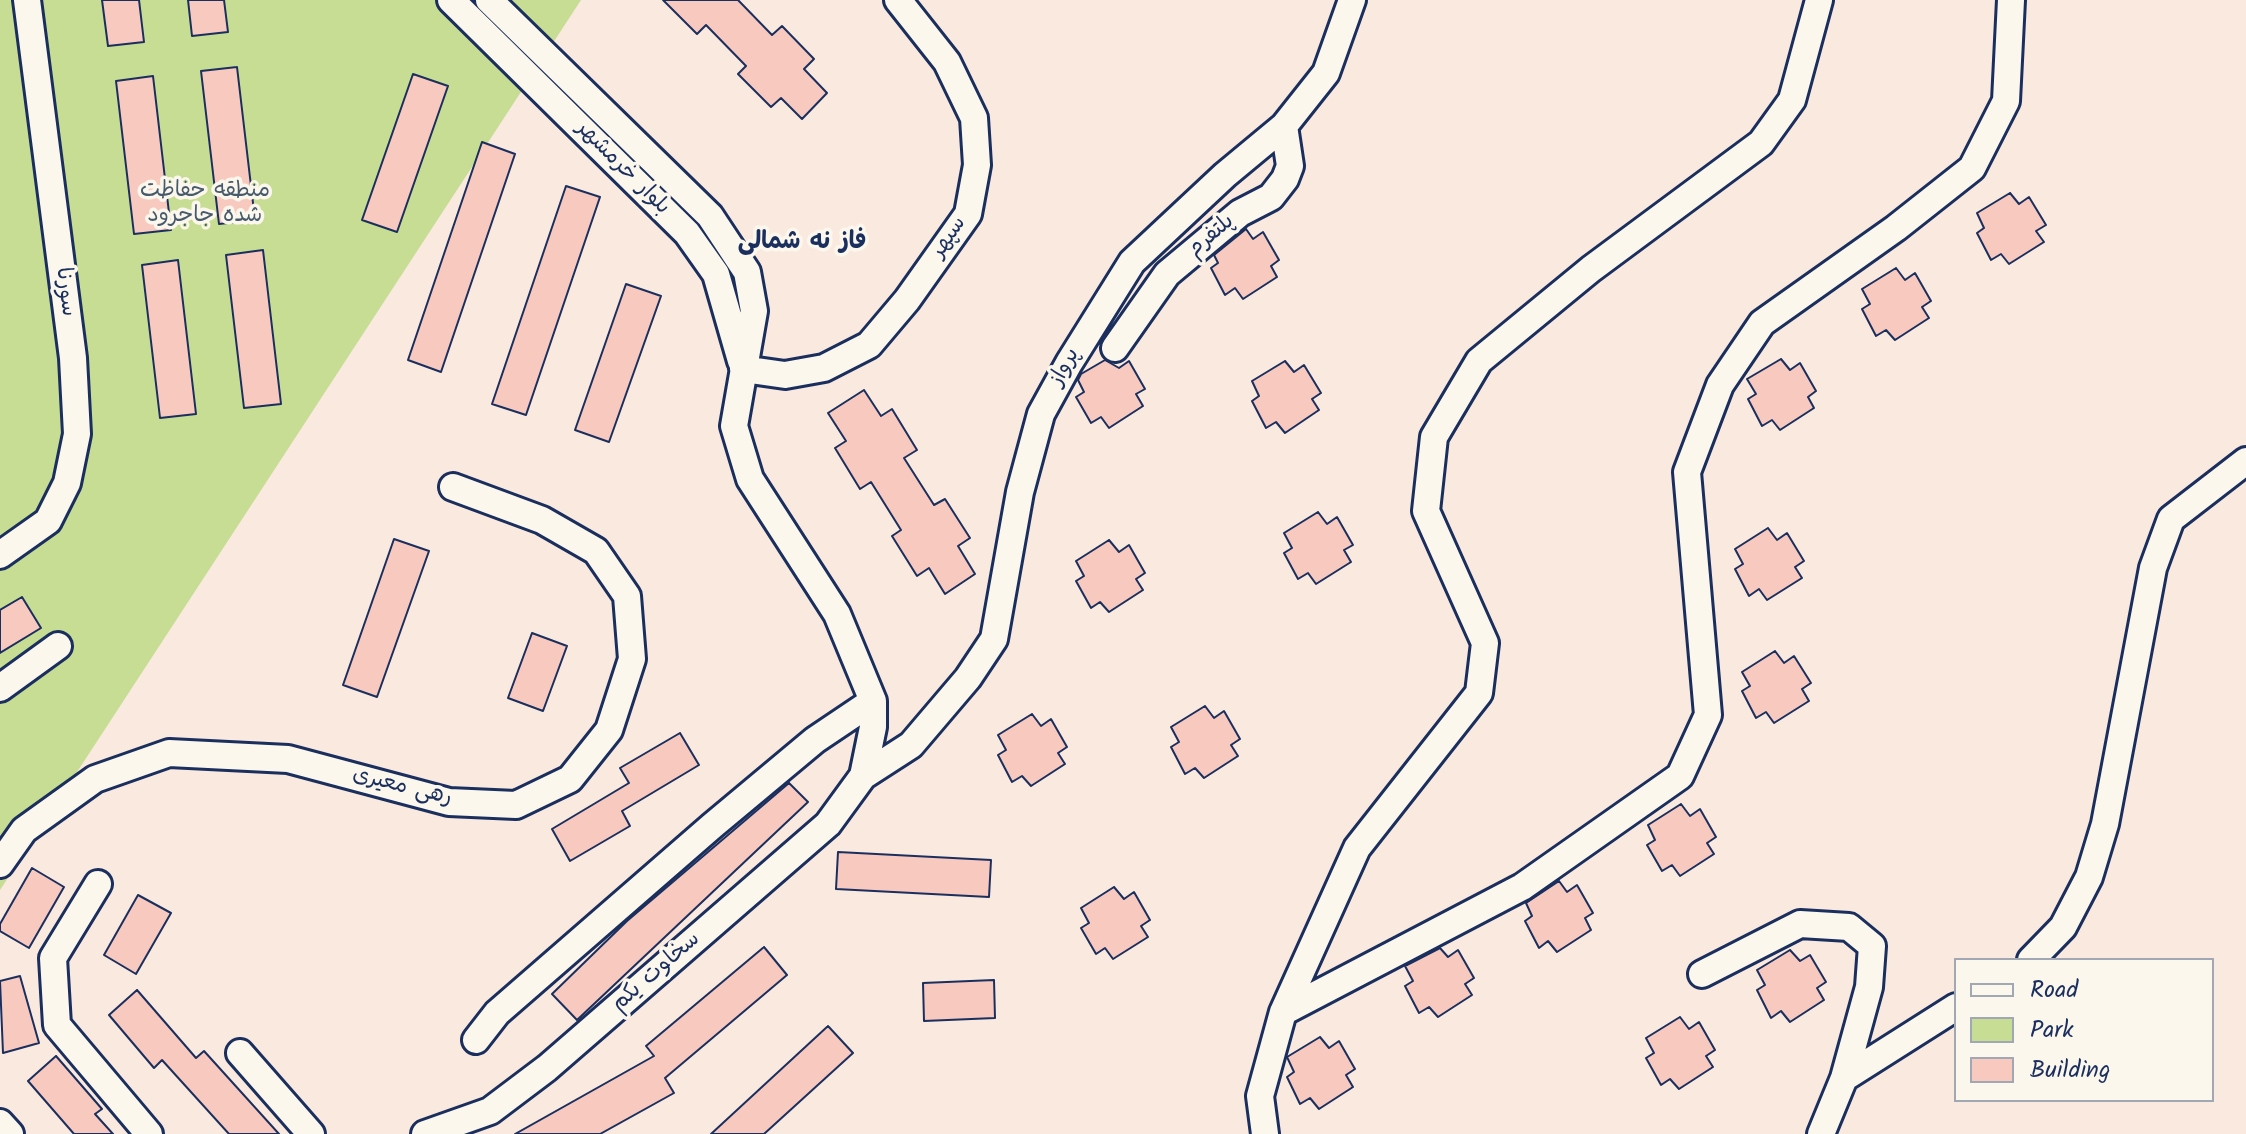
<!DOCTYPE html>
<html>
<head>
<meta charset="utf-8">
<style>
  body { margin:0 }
  #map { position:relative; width:2246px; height:1134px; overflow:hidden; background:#fae9de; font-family:Kalam,sans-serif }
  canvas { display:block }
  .legend { position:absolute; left:1954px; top:958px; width:260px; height:144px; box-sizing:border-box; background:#fbf7ec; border:2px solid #a1a7b3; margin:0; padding:10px 14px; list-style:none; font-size:24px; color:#1b2f5e }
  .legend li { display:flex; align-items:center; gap:16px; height:40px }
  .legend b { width:40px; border:2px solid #a1a7b3 }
</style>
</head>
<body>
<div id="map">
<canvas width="2246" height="1134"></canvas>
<ul class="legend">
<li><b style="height:10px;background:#fbf7ec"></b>Road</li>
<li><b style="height:22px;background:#c7dd93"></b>Park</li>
<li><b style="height:22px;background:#f8c9bf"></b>Building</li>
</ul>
</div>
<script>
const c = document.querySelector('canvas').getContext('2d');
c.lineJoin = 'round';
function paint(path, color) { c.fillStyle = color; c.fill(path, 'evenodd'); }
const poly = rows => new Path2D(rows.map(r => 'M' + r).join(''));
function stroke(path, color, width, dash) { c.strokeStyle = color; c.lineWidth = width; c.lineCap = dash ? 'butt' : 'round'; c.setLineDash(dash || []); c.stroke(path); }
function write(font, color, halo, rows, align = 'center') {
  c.font = font + ' Kalam,"Playpen Sans Arabic",sans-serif'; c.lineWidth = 7; c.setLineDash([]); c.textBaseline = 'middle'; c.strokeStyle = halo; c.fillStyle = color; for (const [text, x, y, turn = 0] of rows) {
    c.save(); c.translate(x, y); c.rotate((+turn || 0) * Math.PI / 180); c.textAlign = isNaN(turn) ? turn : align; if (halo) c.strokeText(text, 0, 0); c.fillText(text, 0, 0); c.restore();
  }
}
const green = poly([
  [0,0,581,0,0,890]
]);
const building = poly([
  [102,0,139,0,144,42,108,46,102,0],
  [188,0,224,0,228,32,192,36,188,0],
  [663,0,738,0,772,35,782,26,814,59,804,69,827,93,802,119,781,98,771,107,738,74,746,66,706,25,697,34,663,0],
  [237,67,255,220,219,224,201,71,237,67],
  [413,74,448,86,397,232,362,220,413,74],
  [153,76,171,230,134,234,116,81,153,76],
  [482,142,515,154,441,372,408,360,482,142],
  [566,186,600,197,526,415,492,404,566,186],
  [2010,193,2019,204,2029,197,2046,225,2036,231,2044,242,2009,264,2001,254,1991,260,1977,233,1984,228,1977,213,2010,193],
  [1246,229,1253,239,1263,232,1279,260,1271,266,1277,277,1243,299,1235,288,1225,295,1211,268,1218,263,1214,255,1246,229],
  [263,250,281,404,244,408,226,255,263,250],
  [178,260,196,414,160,418,142,265,178,260],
  [1896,268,1905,280,1915,273,1931,301,1922,307,1929,318,1895,340,1886,330,1876,336,1862,309,1870,304,1862,289,1896,268],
  [626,284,661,296,609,442,575,430,626,284],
  [1781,359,1790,370,1800,363,1816,391,1808,397,1814,408,1780,430,1772,420,1762,426,1748,399,1756,394,1747,379,1781,359],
  [1105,360,1119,368,1129,361,1145,389,1136,394,1143,406,1109,428,1101,417,1091,423,1076,397,1084,392,1078,380,1081,374,1105,360],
  [1285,361,1294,372,1304,365,1321,393,1312,399,1319,410,1285,433,1276,422,1266,428,1252,401,1259,396,1252,381,1285,361],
  [864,390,881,416,892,409,917,450,904,458,934,505,945,499,970,538,958,546,975,574,945,594,929,568,917,576,892,536,901,530,871,482,860,489,835,448,846,441,828,413,864,390],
  [1318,512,1327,524,1337,517,1353,545,1344,550,1351,562,1316,584,1308,573,1298,579,1284,553,1292,548,1284,533,1318,512],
  [1768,528,1777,540,1787,533,1804,561,1795,567,1802,578,1767,600,1759,589,1749,596,1735,569,1743,564,1735,549,1768,528],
  [394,539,429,551,377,697,343,685,394,539],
  [1109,540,1119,552,1129,545,1145,573,1136,579,1143,590,1109,612,1100,602,1091,608,1076,581,1084,576,1076,561,1109,540],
  [22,597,41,628,0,653,0,610,22,597],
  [532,633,567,646,543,711,508,698,532,633],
  [1775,651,1784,663,1794,656,1811,683,1802,689,1809,701,1774,723,1766,712,1756,718,1742,691,1750,686,1742,672,1775,651],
  [1205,706,1214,718,1224,711,1240,739,1231,745,1238,756,1204,778,1195,768,1185,774,1171,747,1179,742,1171,727,1205,706],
  [1032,714,1041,726,1051,719,1067,747,1058,753,1065,764,1031,786,1022,776,1012,782,998,755,1006,750,998,735,1032,714],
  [680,733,699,765,622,811,630,826,570,861,552,829,629,783,620,768,680,733],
  [789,783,808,802,577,1020,552,994,627,921,789,783],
  [1681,804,1690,816,1700,809,1716,837,1707,843,1714,854,1680,876,1672,865,1662,871,1647,845,1655,840,1648,825,1681,804],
  [838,852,991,860,989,897,836,889,838,852],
  [32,868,64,887,29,948,0,931,0,924,32,868],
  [1559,881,1567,892,1577,885,1593,913,1585,918,1591,930,1557,952,1548,941,1539,948,1525,921,1532,916,1526,903,1559,881],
  [1114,887,1124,899,1134,892,1150,920,1141,926,1148,937,1113,959,1105,948,1096,954,1081,928,1089,923,1081,908,1114,887],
  [138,895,171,913,136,974,104,955,138,895],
  [764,947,787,975,665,1078,674,1093,600,1134,515,1134,654,1056,646,1046,764,947],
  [1440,948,1448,957,1458,950,1474,978,1465,984,1472,995,1438,1017,1429,1007,1419,1013,1405,986,1413,981,1405,966,1440,948],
  [1790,950,1800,961,1810,955,1826,982,1817,988,1824,1000,1790,1022,1781,1011,1771,1018,1757,990,1765,985,1757,970,1790,950],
  [20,976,39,1043,3,1053,0,981,20,976],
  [994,980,995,1018,924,1021,923,983,994,980],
  [137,990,196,1058,204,1051,279,1134,229,1134,162,1060,154,1068,109,1015,137,990],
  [1680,1017,1689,1029,1699,1022,1715,1050,1706,1056,1713,1067,1679,1089,1670,1079,1661,1085,1646,1058,1654,1053,1646,1038,1680,1017],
  [828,1026,853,1053,764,1134,711,1134,828,1026],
  [1320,1037,1329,1048,1339,1041,1355,1069,1346,1075,1353,1087,1319,1109,1310,1098,1300,1104,1287,1077,1294,1072,1287,1057,1320,1037],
  [56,1056,102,1109,95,1114,113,1134,74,1134,28,1081,56,1056]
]);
const minor = poly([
  [451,0,687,233,716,274,741,361],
  [489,0,710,216,747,272,754,311,734,426,750,479,837,614,873,701,873,727,863,776],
  [1115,348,1167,274,1240,213,1271,197,1285,179,1290,166,1284,126],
  [743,369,785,375,824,368,869,345,907,300,968,214,977,165,974,118,947,62,898,0],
  [0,555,48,521,67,483,77,434,73,358,27,0],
  [0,688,58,646],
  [0,864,24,830,95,779,169,753,288,759,449,802,516,805,570,779,609,730,632,659,627,596,596,551,542,520,453,487],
  [98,884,53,958,57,1025,149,1134],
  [2031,960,2063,927,2089,877,2105,824,2153,568,2171,519,2246,461],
  [1702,974,1800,924,1849,927,1872,946,1869,987,1844,1078,1821,1134],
  [1283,1012,1522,887,1680,776,1708,715,1687,472,1720,385,1762,323,1896,228,1972,168,2006,101,2011,0],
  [476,1040,497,1013,712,826,815,740,873,701],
  [240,1053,311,1134],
  [1844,1078,1956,1007],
  [0,1123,10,1134],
  [425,1134,490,1111,547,1068,828,824,863,776,911,745,968,678,994,639,1020,492,1041,414,1069,363,1132,262,1225,175,1284,126,1326,73,1352,0],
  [1265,1134,1260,1096,1283,1012,1357,848,1479,693,1485,643,1426,511,1434,437,1479,361,1591,269,1761,143,1792,100,1819,0]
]);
const streetNames = [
  ["بلوار خرمشهر",622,169,45],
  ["پلتفرم",1212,237,-40],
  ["سپهر",950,238,-56],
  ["سورنا",64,292,83],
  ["پرواز",1066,368,-61],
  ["رهی معیری",402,788,14],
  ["سخاوت یکم",657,973,-41]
];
const parkNames = [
  ["منطقه حفاظت",205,192],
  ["شده جاجرود",205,217]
];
const neighbourhoodNames = [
  ["فاز نه شمالی",802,244]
];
paint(green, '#c7dd93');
paint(building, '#f8c9bf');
stroke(building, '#1b2f5e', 2);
stroke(minor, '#1b2f5e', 32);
stroke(minor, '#fbf7ec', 26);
write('22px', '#1b2f5e', '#fbf7ec', streetNames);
write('22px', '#465a6b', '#fbf7ec', parkNames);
write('bold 24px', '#1b2f5e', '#fbf7ec', neighbourhoodNames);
</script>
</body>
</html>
